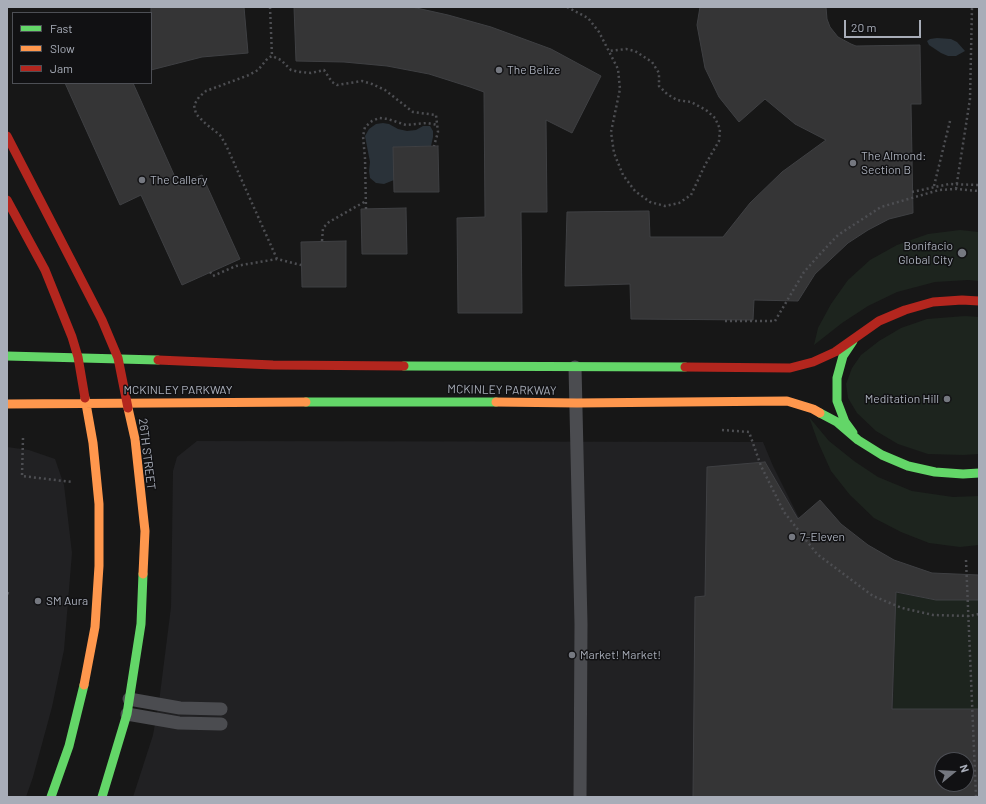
<!DOCTYPE html>
<html>
<head>
<meta charset="utf-8">
<style>
  body { margin:0 }
  #map { position:relative; width:986px; height:804px; overflow:hidden; background:#171717; font-family:Barlow,sans-serif }
  canvas { display:block }
  .frame { position:absolute; inset:0; border:8px solid #a8adb8; pointer-events:none }
  .legend { position:absolute; left:12px; top:12px; width:140px; height:72px; box-sizing:border-box; background:#111113; border:1px solid #4d4f55; margin:0; padding:5px 7px; list-style:none; font-size:12px; color:#a8adb8 }
  .legend li { display:flex; align-items:center; gap:8px; height:20px }
  .legend b { width:20px; border:1px solid #4d4f55 }
  .north { position:absolute; left:934px; top:752px; width:40px; height:40px; box-sizing:border-box; background:#111113; border:1px solid #4d4f55; border-radius:50%; rotate:72deg; font-size:11px; font-weight:700; line-height:16px; text-align:center; color:#a8adb8 }
  .north::after { content:''; display:block; margin:auto; width:14px; height:18px; background:#757880; clip-path:polygon(50% 0,100% 100%,50% 72%,0 100%) }
  .scale { position:absolute; left:844px; top:20px; width:77px; height:18px; box-sizing:border-box; border:2px solid #a8adb8; border-top:0; padding-left:5px; font-size:12px; line-height:14px; white-space:nowrap; color:#a8adb8; -webkit-text-stroke:3px #111113; paint-order:stroke }
</style>
</head>
<body>
<div id="map">
<canvas width="986" height="804"></canvas>
<div class="frame"></div>
<ul class="legend">
<li><b style="height:5px;background:#63d668"></b>Fast</li>
<li><b style="height:5px;background:#ff974d"></b>Slow</li>
<li><b style="height:5px;background:#b3261e"></b>Jam</li>
</ul>
<div class="north">N</div>
<div class="scale">20 m</div>
</div>
<script>
const c = document.querySelector('canvas').getContext('2d');
c.lineJoin = 'round';
function paint(path, color) { c.fillStyle = color; c.fill(path, 'evenodd'); }
const poly = rows => new Path2D(rows.map(r => 'M' + r).join(''));
function stroke(path, color, width, dash) { c.strokeStyle = color; c.lineWidth = width; c.lineCap = dash ? 'butt' : 'round'; c.setLineDash(dash || []); c.stroke(path); }
function write(font, color, halo, rows, align = 'center') {
  c.font = font + ' Barlow,sans-serif'; c.lineWidth = 3; c.setLineDash([]); c.textBaseline = 'middle'; c.strokeStyle = halo; c.fillStyle = color; for (const [text, x, y, turn = 0] of rows) {
    c.save(); c.translate(x, y); c.rotate((+turn || 0) * Math.PI / 180); c.textAlign = isNaN(turn) ? turn : align; if (halo) c.strokeText(text, 0, 0); c.fillText(text, 0, 0); c.restore();
  }
}
const built = poly([
  [197,441,763,442,773,466,798,516,895,592,936,600,979,600,979,797,133,797,153,735,159,702,171,607,173,471,177,457],
  [942,760,966,760,966,784,942,784],
  [7,447,29,450,55,459,64,485,72,553,64,650,52,707,33,777,26,797,7,797]
]);
const green = poly([
  [960,230,979,232,979,281,968,280,935,282,897,292,868,306,842,323,814,345,818,328,831,304,848,280,870,260,897,245,928,234],
  [965,316,979,317,979,454,963,455,928,454,898,444,876,431,857,413,848,398,846,384,852,368,861,355,879,341,901,328,927,319],
  [809,417,829,441,854,461,878,477,912,491,953,497,979,496,979,545,960,547,929,543,901,532,874,518,850,495,831,471,818,442],
  [896,593,936,600,979,600,979,797,891,797],
  [942,760,966,760,966,784,942,784]
]);
const water = poly([
  [937,38,951,39,957,42,965,51,956,56,948,56,941,53,929,45,927,41,930,39],
  [383,123,389,124,398,129,407,131,416,130,423,126,430,126,433,131,433,137,431,146,394,147,394,180,384,184,376,183,370,178,369,171,370,162,365,136,369,129,376,124]
]);
const building = poly([
  [151,7,244,7,248,53,202,57,151,70,151,7],
  [294,7,412,7,448,15,491,27,551,49,601,76,572,133,546,120,547,212,521,212,522,313,458,313,457,218,485,217,484,92,470,87,429,74,387,66,344,62,296,61,294,7],
  [700,7,826,7,827,19,830,27,838,37,851,44,856,46,920,45,921,104,911,104,913,213,889,219,868,230,848,243,815,274,798,301,754,300,753,320,631,319,630,284,565,286,567,212,649,211,650,237,723,237,750,203,782,172,826,140,795,124,765,99,739,122,719,97,705,68,697,25,700,7],
  [65,83,133,83,179,186,202,175,240,259,182,285,141,195,120,205,65,83],
  [438,146,439,192,394,192,393,147,438,146],
  [406,208,407,254,362,254,361,209,406,208],
  [346,241,346,287,302,287,301,242,346,241],
  [765,462,798,519,820,500,841,524,868,545,894,560,932,573,979,575,979,600,936,600,896,592,892,709,979,709,979,797,693,797,695,597,705,596,707,467,765,462],
  [942,760,966,760,966,784,942,784,942,760]
]);
const path = poly([
  [270,7,272,56],
  [567,7,588,18,599,32,618,69,620,89,611,132,614,153,623,175,635,191,650,202,665,206,679,203,691,195,705,165,719,141,720,129,715,118,706,110,691,102,677,100,667,94,659,86,659,73,652,62,635,51,626,49,609,51],
  [934,186,950,121],
  [956,189,970,99,972,7],
  [366,209,365,158,363,136,365,127,372,121,379,118,388,119,406,125,427,123,438,125],
  [322,241,323,228,329,222,366,201],
  [277,259,226,145,220,135,206,124,196,114,194,105,199,97,206,91,249,75,258,70,268,58,272,56,281,60,291,70,300,72,311,73,324,70,332,82,337,85,362,81,372,84,385,90,413,112,436,115,438,132,434,146],
  [210,272,213,276,236,266,277,259,301,265],
  [725,321,775,321,804,272,821,253,838,235,881,207,939,190,956,189,979,191],
  [722,430,749,432,761,466,784,512,817,554,873,596,902,608,933,615,969,616,979,614],
  [23,438,22,476,72,482],
  [966,560,976,797],
  [7,593,11,594]
]);
const lane = poly([
  [575,367,581,624,580,797],
  [129,699,180,708,221,709],
  [127,714,179,723,221,724]
]);
const fast = poly([
  [853,341,843,356,837,378,837,401,845,422,853,433],
  [7,356,158,360],
  [404,366,685,367],
  [306,402,496,402],
  [820,413,837,422,858,440,882,455,908,466,935,472,963,474,979,473],
  [51,797,69,746,84,685],
  [102,797,127,714,141,624,143,574]
]);
const slow = poly([
  [496,402,577,403,787,401,813,409,820,413],
  [7,404,306,402],
  [128,408,135,439,145,531,143,574],
  [84,685,95,627,99,566,99,504,93,443,85,398]
]);
const jam = poly([
  [7,136,102,320,118,358,128,408],
  [7,200,45,270,72,337,78,357,85,398],
  [158,360,273,365,404,366],
  [685,367,790,368,813,362,835,352,879,321,905,310,933,302,962,300,979,301]
]);
const pathBridge = poly([
  [912,192,949,184,979,185]
]);
const markers = [
  [499,70,4,"#757880"],
  [853,163,4,"#757880"],
  [142,180,4,"#757880"],
  [962,253,5,"#757880"],
  [947,399,4,"#757880"],
  [792,537,4,"#757880"],
  [38,601,4,"#757880"],
  [572,655,4,"#757880"]
];
const poiNames = [
  ["The Belize",507,70],
  ["The Almond:",861,156],
  ["Section B",861,170],
  ["The Callery",150,180],
  ["Bonifacio",953,246,"right"],
  ["Global City",953,260,"right"],
  ["Meditation Hill",939,399,"right"],
  ["7-Eleven",800,537],
  ["SM Aura",46,601],
  ["Market! Market!",580,655]
];
const streetNames = [
  ["MCKINLEY PARKWAY",178,390],
  ["MCKINLEY PARKWAY",502,390,1],
  ["26TH STREET",147,454,83]
];
paint(built, '#212123');
paint(green, '#1d241e');
paint(water, '#2a3239');
paint(building, '#353536');
stroke(building, '#3f4043', 1);
stroke(path, '#4d4e52', 2.5, [2, 3]);
stroke(lane, '#4b4c50', 13);
stroke(fast, '#63d668', 9);
stroke(slow, '#ff974d', 9);
stroke(jam, '#b3261e', 9);
stroke(pathBridge, '#4d4e52', 2.5, [2, 3]);
for (const [x, y, r, color] of markers) { const dot = new Path2D(); dot.arc(x, y, r, 0, 2 * Math.PI); c.fillStyle = color; c.fill(dot); stroke(dot, '#111113', 1.5); }
write('12px', '#a8adb8', '#111113', poiNames, 'left');
write('12px', '#a8adb8', '#111113', streetNames);
</script>
</body>
</html>
